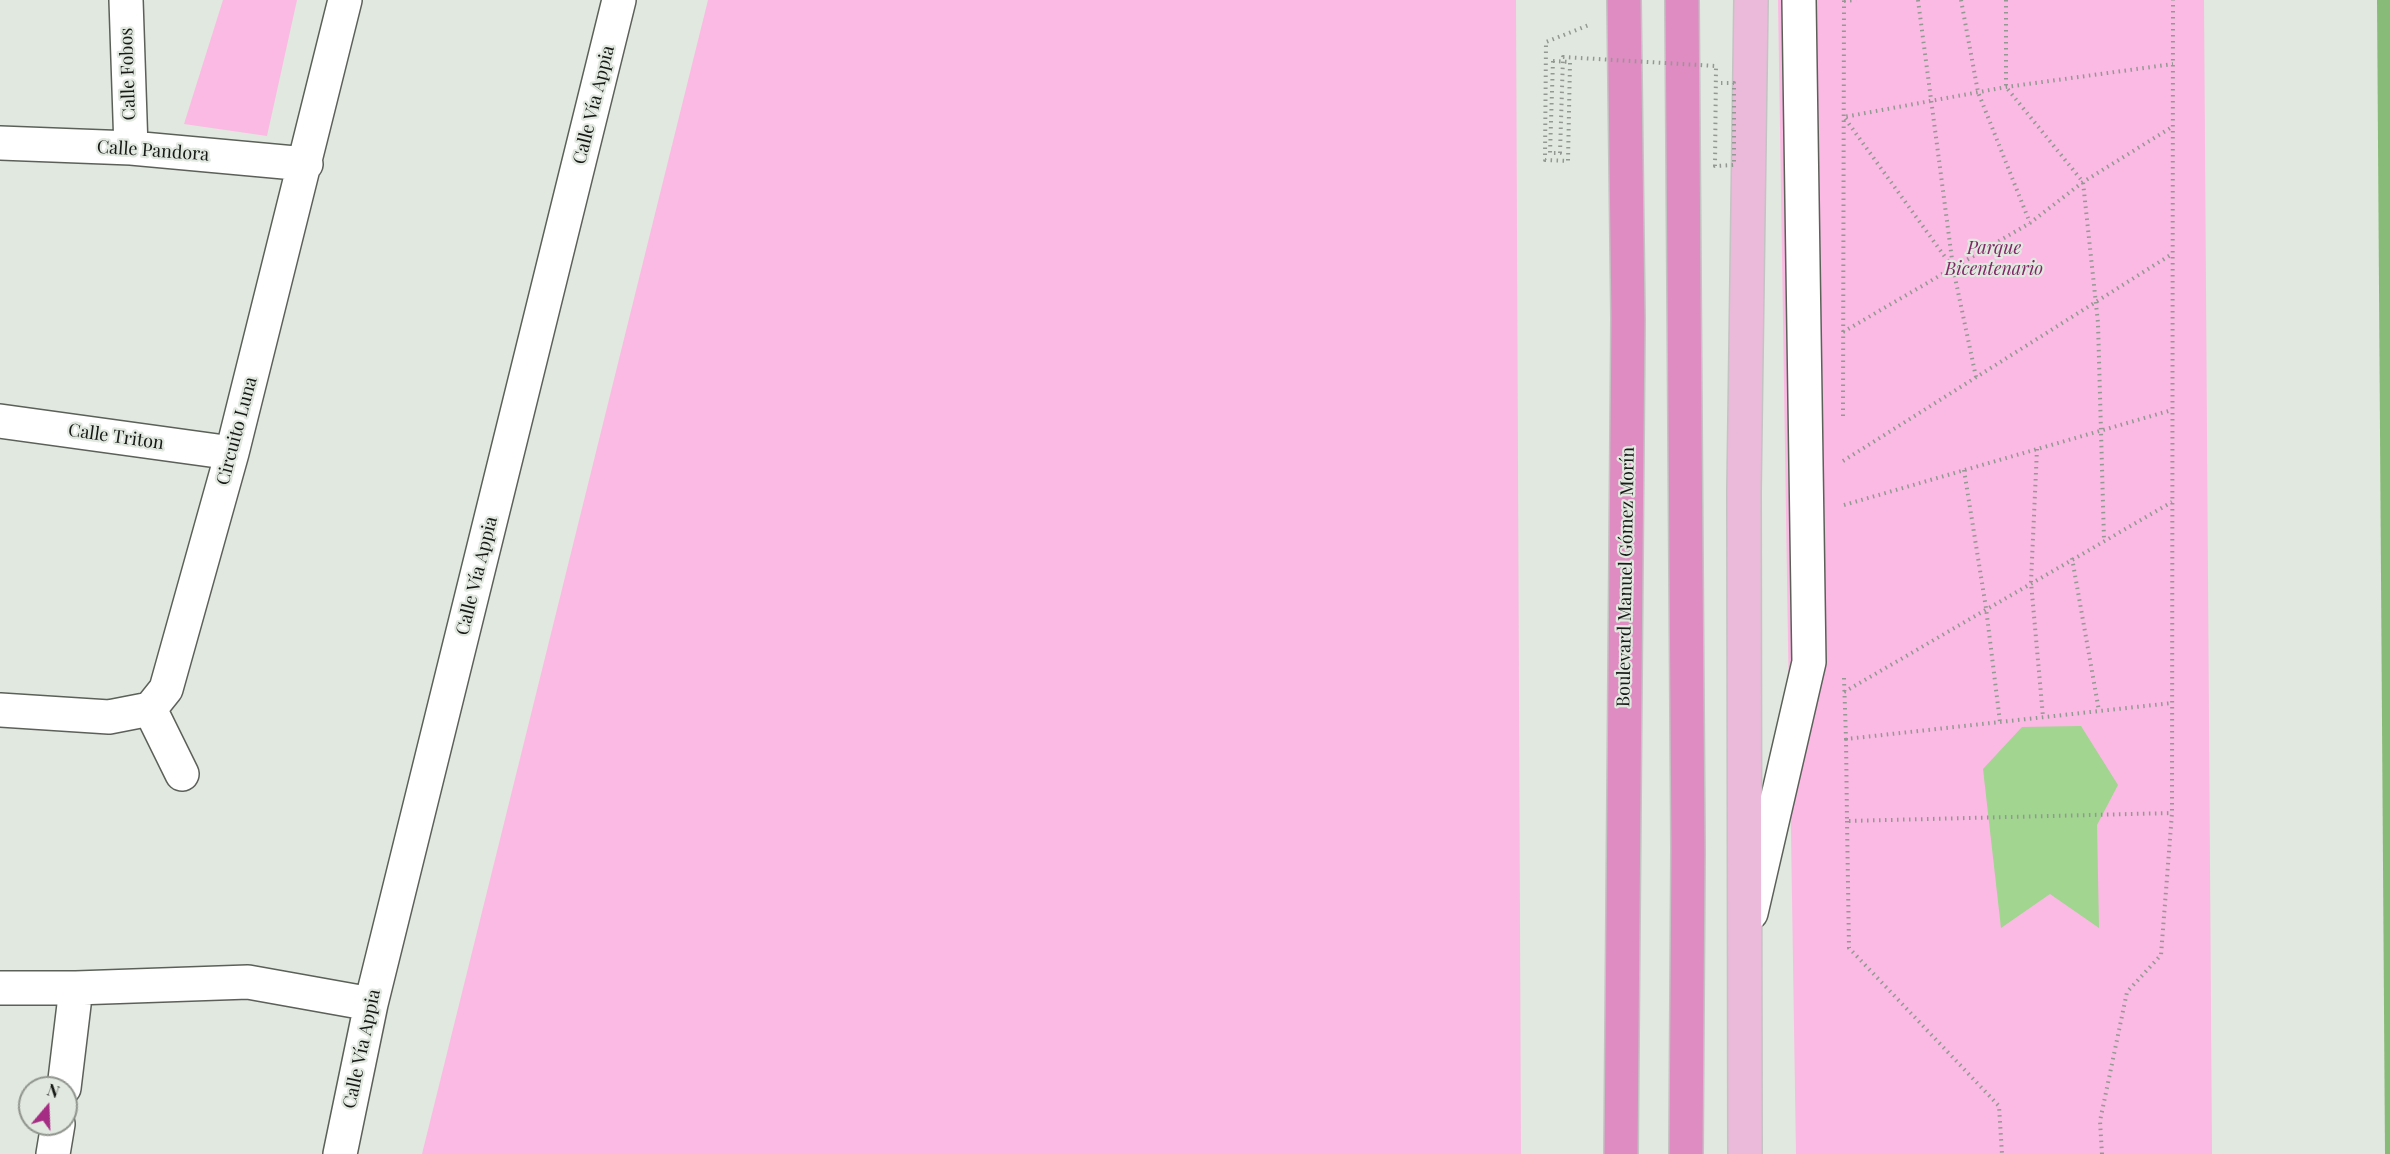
<!DOCTYPE html>
<html>
<head>
<meta charset="utf-8">
<style>
  body { margin:0 }
  #map { position:relative; width:2390px; height:1154px; overflow:hidden; background:#e1e8df; font-family:"Playfair Display",serif }
  canvas { display:block }
  .north { position:absolute; left:18px; top:1076px; width:60px; height:60px; box-sizing:border-box; background:#e1e8df; border:2px solid #90958e; border-radius:50%; rotate:19deg; font-size:16px; font-weight:700; line-height:24px; text-align:center; color:#161915 }
  .north::after { content:''; display:block; margin:auto; width:21px; height:27px; background:#a52d84; clip-path:polygon(50% 0,100% 100%,50% 72%,0 100%) }
</style>
</head>
<body>
<div id="map">
<canvas width="2390" height="1154"></canvas>
<div class="north">N</div>
</div>
<script>
const c = document.querySelector('canvas').getContext('2d');
c.lineJoin = 'round';
function paint(path, color) { c.fillStyle = color; c.fill(path, 'evenodd'); }
const poly = rows => new Path2D(rows.map(r => 'M' + r).join(''));
function stroke(path, color, width, dash) { c.strokeStyle = color; c.lineWidth = width; c.lineCap = dash ? 'butt' : 'round'; c.setLineDash(dash || []); c.stroke(path); }
function write(font, color, halo, rows, align = 'center') {
  c.font = font + ' "Playfair Display",serif'; c.lineWidth = 4.5; c.setLineDash([]); c.textBaseline = 'middle'; c.strokeStyle = halo; c.fillStyle = color; for (const [text, x, y, turn = 0] of rows) {
    c.save(); c.translate(x, y); c.rotate((+turn || 0) * Math.PI / 180); c.textAlign = isNaN(turn) ? turn : align; if (halo) c.strokeText(text, 0, 0); c.fillText(text, 0, 0); c.restore();
  }
}
const green = poly([
  [223,0,297,0,267,136,184,124],
  [708,0,1516,0,1521,1154,422,1154],
  [1778,0,2204,0,2212,1154,1796,1154]
]);
const water = poly([
  [2377,0,2390,0,2390,1154,2385,1154]
]);
const building = poly([
  [2081,726,2118,785,2097,825,2099,928,2050,894,2001,928,1983,769,2022,727]
]);
const path = poly([
  [1918,0,1953,267],
  [1961,0,1978,92,2030,223],
  [2006,0,2006,87,2083,182,2098,323,2104,540],
  [1844,1,1856,0],
  [1553,61,1570,62,1568,161,1545,160,1546,42,1589,25],
  [1843,332,2030,223,2083,182,2172,127],
  [1976,377,1953,268,1844,117,2006,87,2173,64],
  [1843,416,1844,0],
  [2037,449,2031,582,2043,717],
  [1843,461,2172,254],
  [1964,470,1986,608,2000,722],
  [1844,505,2172,410],
  [2072,558,2099,711],
  [1844,678,1846,739,2172,703],
  [1844,692,2172,502],
  [1846,739,1847,821,2172,813],
  [1847,821,1849,948,1999,1106,2002,1154],
  [2102,1154,2100,1121,2127,992,2161,955,2172,813,2173,0]
]);
const street = poly([
  [126,0,131,148],
  [0,143,131,148,306,164],
  [0,421,232,453],
  [150,709,182,774],
  [0,710,109,717,150,709,166,689,232,453,345,0],
  [1751,913,1809,662,1799,0],
  [0,988,76,988,248,982,371,1004],
  [64,1088,76,988],
  [53,1154,58,1124],
  [340,1154,371,1004,619,0]
]);
const primary = poly([
  [1745,1154,1744,491,1751,0]
]);
const highway = poly([
  [1682,0,1688,849,1686,1154],
  [1621,1154,1628,319,1624,0]
]);
const pathBridge = poly([
  [1553,61,1550,153,1560,153,1563,57,1716,66,1715,166,1734,165,1734,83,1721,83]
]);
const streetNames = [
  ["Calle Fobos",128,74,-92],
  ["Calle Vía Appia",594,105,-76],
  ["Calle Pandora",153,151,4],
  ["Circuito Luna",237,431,-75],
  ["Calle Triton",116,437,8],
  ["Calle Vía Appia",477,576,-76],
  ["Boulevard Manuel Gómez Morín",1626,577,-89],
  ["Calle Vía Appia",362,1049,-78]
];
const parkNames = [
  ["Parque",1994,248],
  ["Bicentenario",1994,269]
];
paint(green, '#fbbae3');
paint(water, '#88bb78');
paint(building, '#a1d590');
stroke(street, '#5b6159', 36);
stroke(primary, '#c2c3c2', 36);
stroke(highway, '#c2c3c2', 36);
stroke(path, '#939992', 4, [1.5, 4.5]);
stroke(street, '#fff', 33);
stroke(primary, '#ebbada', 33);
stroke(highway, '#de8cc1', 33);
stroke(pathBridge, '#939992', 4, [1.5, 4.5]);
write('18px', '#161915', '#e1e8df', streetNames);
write('italic 18px', '#7e2865', '#e1e8df', parkNames);
</script>
</body>
</html>
